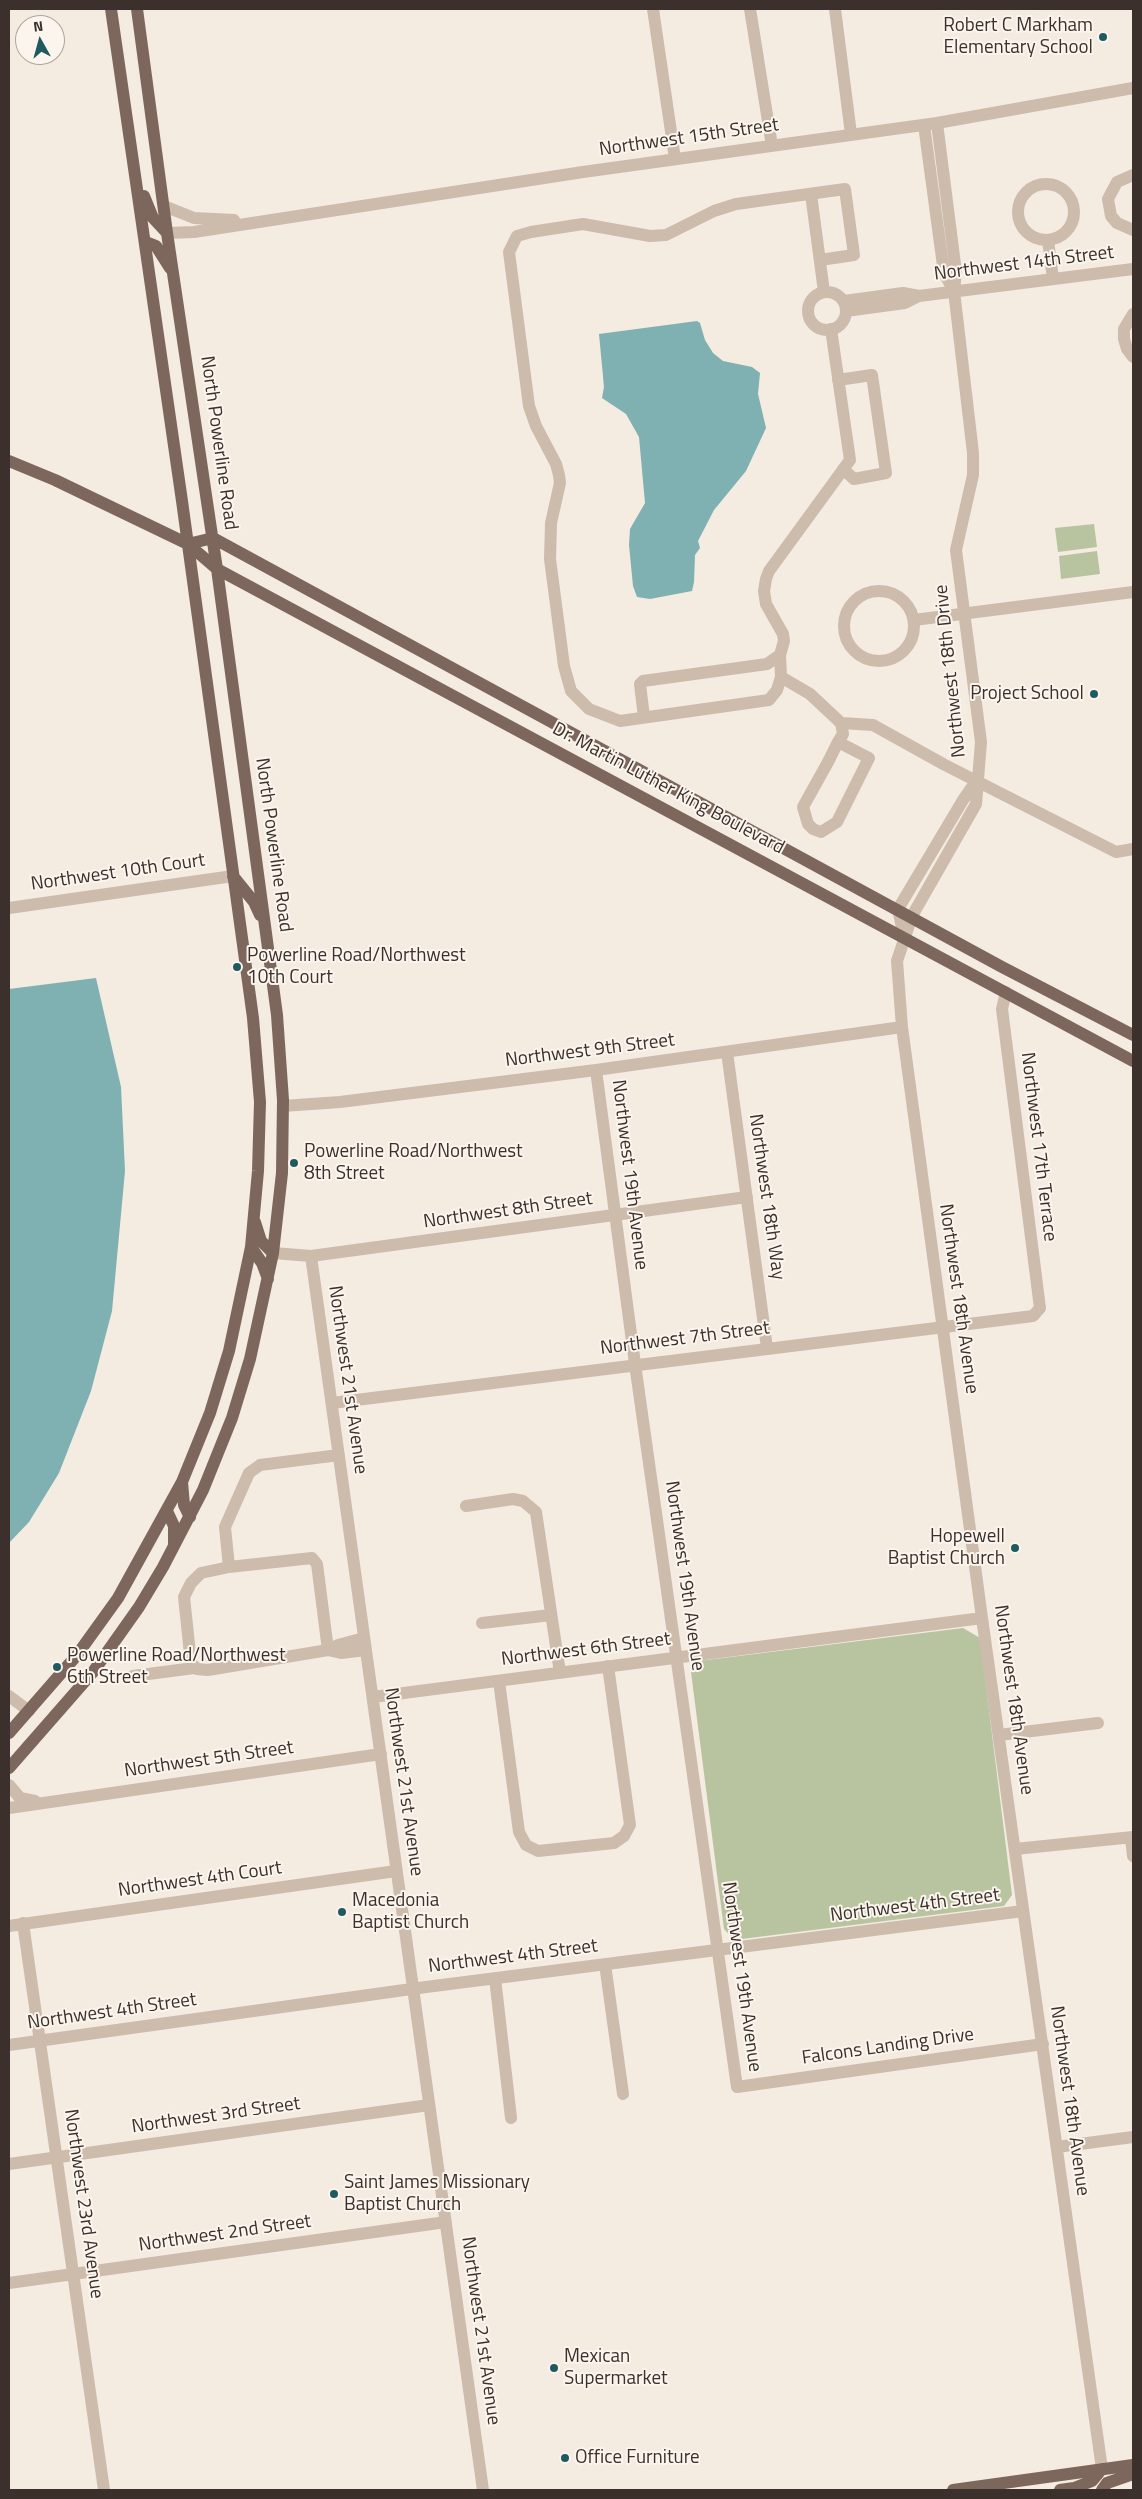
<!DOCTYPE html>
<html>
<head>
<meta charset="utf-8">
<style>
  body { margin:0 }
  #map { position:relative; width:1142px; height:2499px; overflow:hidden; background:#f4ebe1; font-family:"Titillium Web",sans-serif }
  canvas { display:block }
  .frame { position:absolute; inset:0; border:10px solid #3b302b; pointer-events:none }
  .north { position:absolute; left:15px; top:15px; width:50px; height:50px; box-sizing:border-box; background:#fbf5ee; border:1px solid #aea6a0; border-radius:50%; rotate:353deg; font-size:14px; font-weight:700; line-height:20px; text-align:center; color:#3b302b }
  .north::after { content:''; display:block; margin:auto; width:18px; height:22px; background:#1f5a5e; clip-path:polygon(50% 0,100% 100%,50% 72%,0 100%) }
</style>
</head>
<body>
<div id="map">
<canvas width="1142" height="2499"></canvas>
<div class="frame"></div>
<div class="north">N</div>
</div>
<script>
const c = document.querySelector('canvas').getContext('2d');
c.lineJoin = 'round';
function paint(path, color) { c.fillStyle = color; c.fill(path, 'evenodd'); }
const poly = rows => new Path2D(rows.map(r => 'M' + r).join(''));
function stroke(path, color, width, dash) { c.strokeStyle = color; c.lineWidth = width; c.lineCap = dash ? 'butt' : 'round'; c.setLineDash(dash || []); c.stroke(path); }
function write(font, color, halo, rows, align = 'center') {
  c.font = font + ' "Titillium Web",sans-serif'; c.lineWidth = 4; c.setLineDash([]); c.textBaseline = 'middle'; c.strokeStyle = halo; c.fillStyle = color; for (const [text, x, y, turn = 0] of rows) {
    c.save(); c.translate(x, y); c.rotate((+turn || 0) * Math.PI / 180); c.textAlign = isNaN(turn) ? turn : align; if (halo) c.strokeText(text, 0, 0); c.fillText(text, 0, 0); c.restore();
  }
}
const green = poly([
  [1094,524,1097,547,1058,552,1055,528],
  [1097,551,1100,574,1061,579,1059,556],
  [963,1628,980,1638,1012,1895,1004,1906,734,1940,724,1929,691,1672,699,1661]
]);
const water = poly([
  [697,321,700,323,705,340,713,353,723,361,752,367,760,373,758,394,766,428,746,471,714,510,698,541,700,548,695,555,694,582,692,591,650,599,637,597,633,586,629,545,630,529,645,503,639,437,626,414,602,398,604,387,599,334],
  [96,978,121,1087,125,1171,112,1311,91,1391,59,1473,29,1522,9,1543,9,989]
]);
const minor = poly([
  [653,9,675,159],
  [750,9,772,146],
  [835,9,851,134],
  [937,123,956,272,954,291,973,453,973,475,956,550,981,742,976,804,912,916,897,961,902,1027,982,1618,1102,2469],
  [924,125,944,273,954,291],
  [1133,175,1117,182,1108,199,1111,216,1117,223,1133,230],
  '1018 212a28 28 0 1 1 56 0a28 28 0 1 1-56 0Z',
  [811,194,824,292],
  [164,206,194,218,234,220],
  [167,233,194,232,583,172,937,123,1133,88],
  [1048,240,1053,279],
  '808 311a19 19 0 1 1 38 0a19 19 0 1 1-38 0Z',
  [844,301,903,293,919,296],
  [846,311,905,303,919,296,1133,269],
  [1133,314,1124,329,1124,339,1127,349,1133,357],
  [838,380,872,375,886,473,854,479,843,469],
  '844 626a35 35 0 1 1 70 0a35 35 0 1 1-70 0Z',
  [914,620,1133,592],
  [780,655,781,677,777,690,769,700,620,721,589,709,571,691,564,666,550,559,551,523,560,483,559,475,556,464,536,426,529,406,509,252,517,236,531,232,583,224,650,236,666,235,714,211,736,204,845,189,854,255,820,260],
  [781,677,810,694,841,723,843,734,838,742,828,762,803,807,808,824,813,829,821,832,837,822,869,758,838,742],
  [644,717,640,684,643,681,767,664,780,655,784,641,783,634,766,604,764,591,766,579,769,571,850,460,831,329],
  [841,723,873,725,945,765,1116,852,1133,849],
  [9,908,233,876],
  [904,937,898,909,963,800,977,780],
  [727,1052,767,1348],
  [596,1070,635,1364,737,2087,1043,2044],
  [283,1106,340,1102,596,1070,902,1027],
  [273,1253,311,1256,747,1197],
  [311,1256,483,2490],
  [332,1403,1033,1316,1040,1308,1002,1009,1006,992],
  [339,1455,260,1465,249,1473,225,1527,229,1567,201,1573,191,1583,184,1597,191,1663,197,1669,208,1670,328,1650,338,1645,364,1638],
  [466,1506,513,1499,523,1501,536,1512,560,1673],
  [229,1567,312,1558,317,1564,328,1650],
  [482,1623,551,1615],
  [328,1650,341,1653,366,1650],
  [133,1676,194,1668],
  [499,1681,519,1832,526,1845,538,1851,614,1843,624,1836,630,1825,608,1666],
  [9,1696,29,1711],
  [373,1697,982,1618],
  [999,1735,1098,1723],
  [9,1785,20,1798,35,1801],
  [9,1808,381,1754],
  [1131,1838,1133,1856],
  [1015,1849,1133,1837],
  [23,1923,104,2490],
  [9,1926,396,1871],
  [605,1964,623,2094],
  [495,1978,511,2118],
  [9,2045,426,1987,1023,1911],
  [1057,2147,1133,2137],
  [9,2164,429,2105],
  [9,2283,446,2222]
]);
const major = poly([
  [144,196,153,218,167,233],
  [146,242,156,246,170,268],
  [9,461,55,480,188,544,217,569,1133,1061],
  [188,544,213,538,1002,967,1133,1035],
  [233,876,254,902,260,915],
  [255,1222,261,1241,273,1253],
  [251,1247,262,1263,268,1279],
  [182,1482,184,1505,190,1517],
  [167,1511,174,1526,174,1544],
  [9,1733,77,1655,118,1598,182,1482,210,1413,229,1351,251,1247,258,1171,260,1102,253,1018,182,501,111,9],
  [9,1768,93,1672,139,1607,163,1567,203,1490,232,1418,250,1359,273,1253,282,1173,283,1100,277,1015,217,569,167,233,137,9],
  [953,2490,1133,2465],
  [1060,2490,1074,2488,1092,2481,1102,2469],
  [1102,2490,1107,2483,1133,2474]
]);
const markers = [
  [1103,37,5,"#1f5a5e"],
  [1094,694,5,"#1f5a5e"],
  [237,967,5,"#1f5a5e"],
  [294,1163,5,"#1f5a5e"],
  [1015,1548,5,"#1f5a5e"],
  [57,1667,5,"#1f5a5e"],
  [342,1912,5,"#1f5a5e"],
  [334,2194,5,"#1f5a5e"],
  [554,2368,5,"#1f5a5e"],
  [565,2458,5,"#1f5a5e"]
];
const poiNames = [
  ["Robert C Markham",1093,26,"right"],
  ["Elementary School",1093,48,"right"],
  ["Project School",1084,694,"right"],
  ["Powerline Road/Northwest",247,956],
  ["10th Court",247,978],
  ["Powerline Road/Northwest",304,1152],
  ["8th Street",304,1174],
  ["Hopewell",1005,1537,"right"],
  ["Baptist Church",1005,1559,"right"],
  ["Powerline Road/Northwest",67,1656],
  ["6th Street",67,1678],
  ["Macedonia",352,1901],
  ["Baptist Church",352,1923],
  ["Saint James Missionary",344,2183],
  ["Baptist Church",344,2205],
  ["Mexican",564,2357],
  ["Supermarket",564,2379],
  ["Office Furniture",575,2458]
];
const streetNames = [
  ["Northwest 15th Street",689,138,-8],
  ["Northwest 14th Street",1024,264,-7],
  ["North Powerline Road",218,443,82],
  ["Northwest 18th Drive",951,671,-96],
  ["Dr. Martin Luther King Boulevard",668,789,28],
  ["North Powerline Road",273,845,82],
  ["Northwest 10th Court",118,873,-8],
  ["Northwest 9th Street",590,1051,-7],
  ["Northwest 17th Terrace",1038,1147,83],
  ["Northwest 19th Avenue",629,1175,83],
  ["Northwest 18th Way",766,1197,82],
  ["Northwest 8th Street",508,1211,-8],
  ["Northwest 18th Avenue",958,1299,82],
  ["Northwest 7th Street",685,1339,-7],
  ["Northwest 21st Avenue",347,1380,82],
  ["Northwest 19th Avenue",684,1576,82],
  ["Northwest 6th Street",586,1650,-7],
  ["Northwest 18th Avenue",1013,1700,82],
  ["Northwest 5th Street",209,1760,-8],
  ["Northwest 21st Avenue",403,1782,82],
  ["Northwest 4th Court",200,1880,-8],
  ["Northwest 4th Street",915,1906,-7],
  ["Northwest 4th Street",513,1957,-7],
  ["Northwest 19th Avenue",741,1977,82],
  ["Northwest 4th Street",112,2012,-8],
  ["Falcons Landing Drive",888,2047,-8],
  ["Northwest 18th Avenue",1069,2101,82],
  ["Northwest 3rd Street",216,2116,-8],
  ["Northwest 23rd Avenue",83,2204,82],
  ["Northwest 2nd Street",225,2234,-8],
  ["Northwest 21st Avenue",480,2331,82]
];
paint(green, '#b8c4a0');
paint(water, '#7fb0b2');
stroke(minor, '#cdbbac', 12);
stroke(major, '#7d675c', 12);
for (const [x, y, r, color] of markers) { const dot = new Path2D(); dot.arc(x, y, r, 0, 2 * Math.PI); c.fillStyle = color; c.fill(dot); stroke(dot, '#fbf5ee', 2); }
write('19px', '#3b302b', '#fbf5ee', poiNames, 'left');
write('19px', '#3b302b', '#fbf5ee', streetNames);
</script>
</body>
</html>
